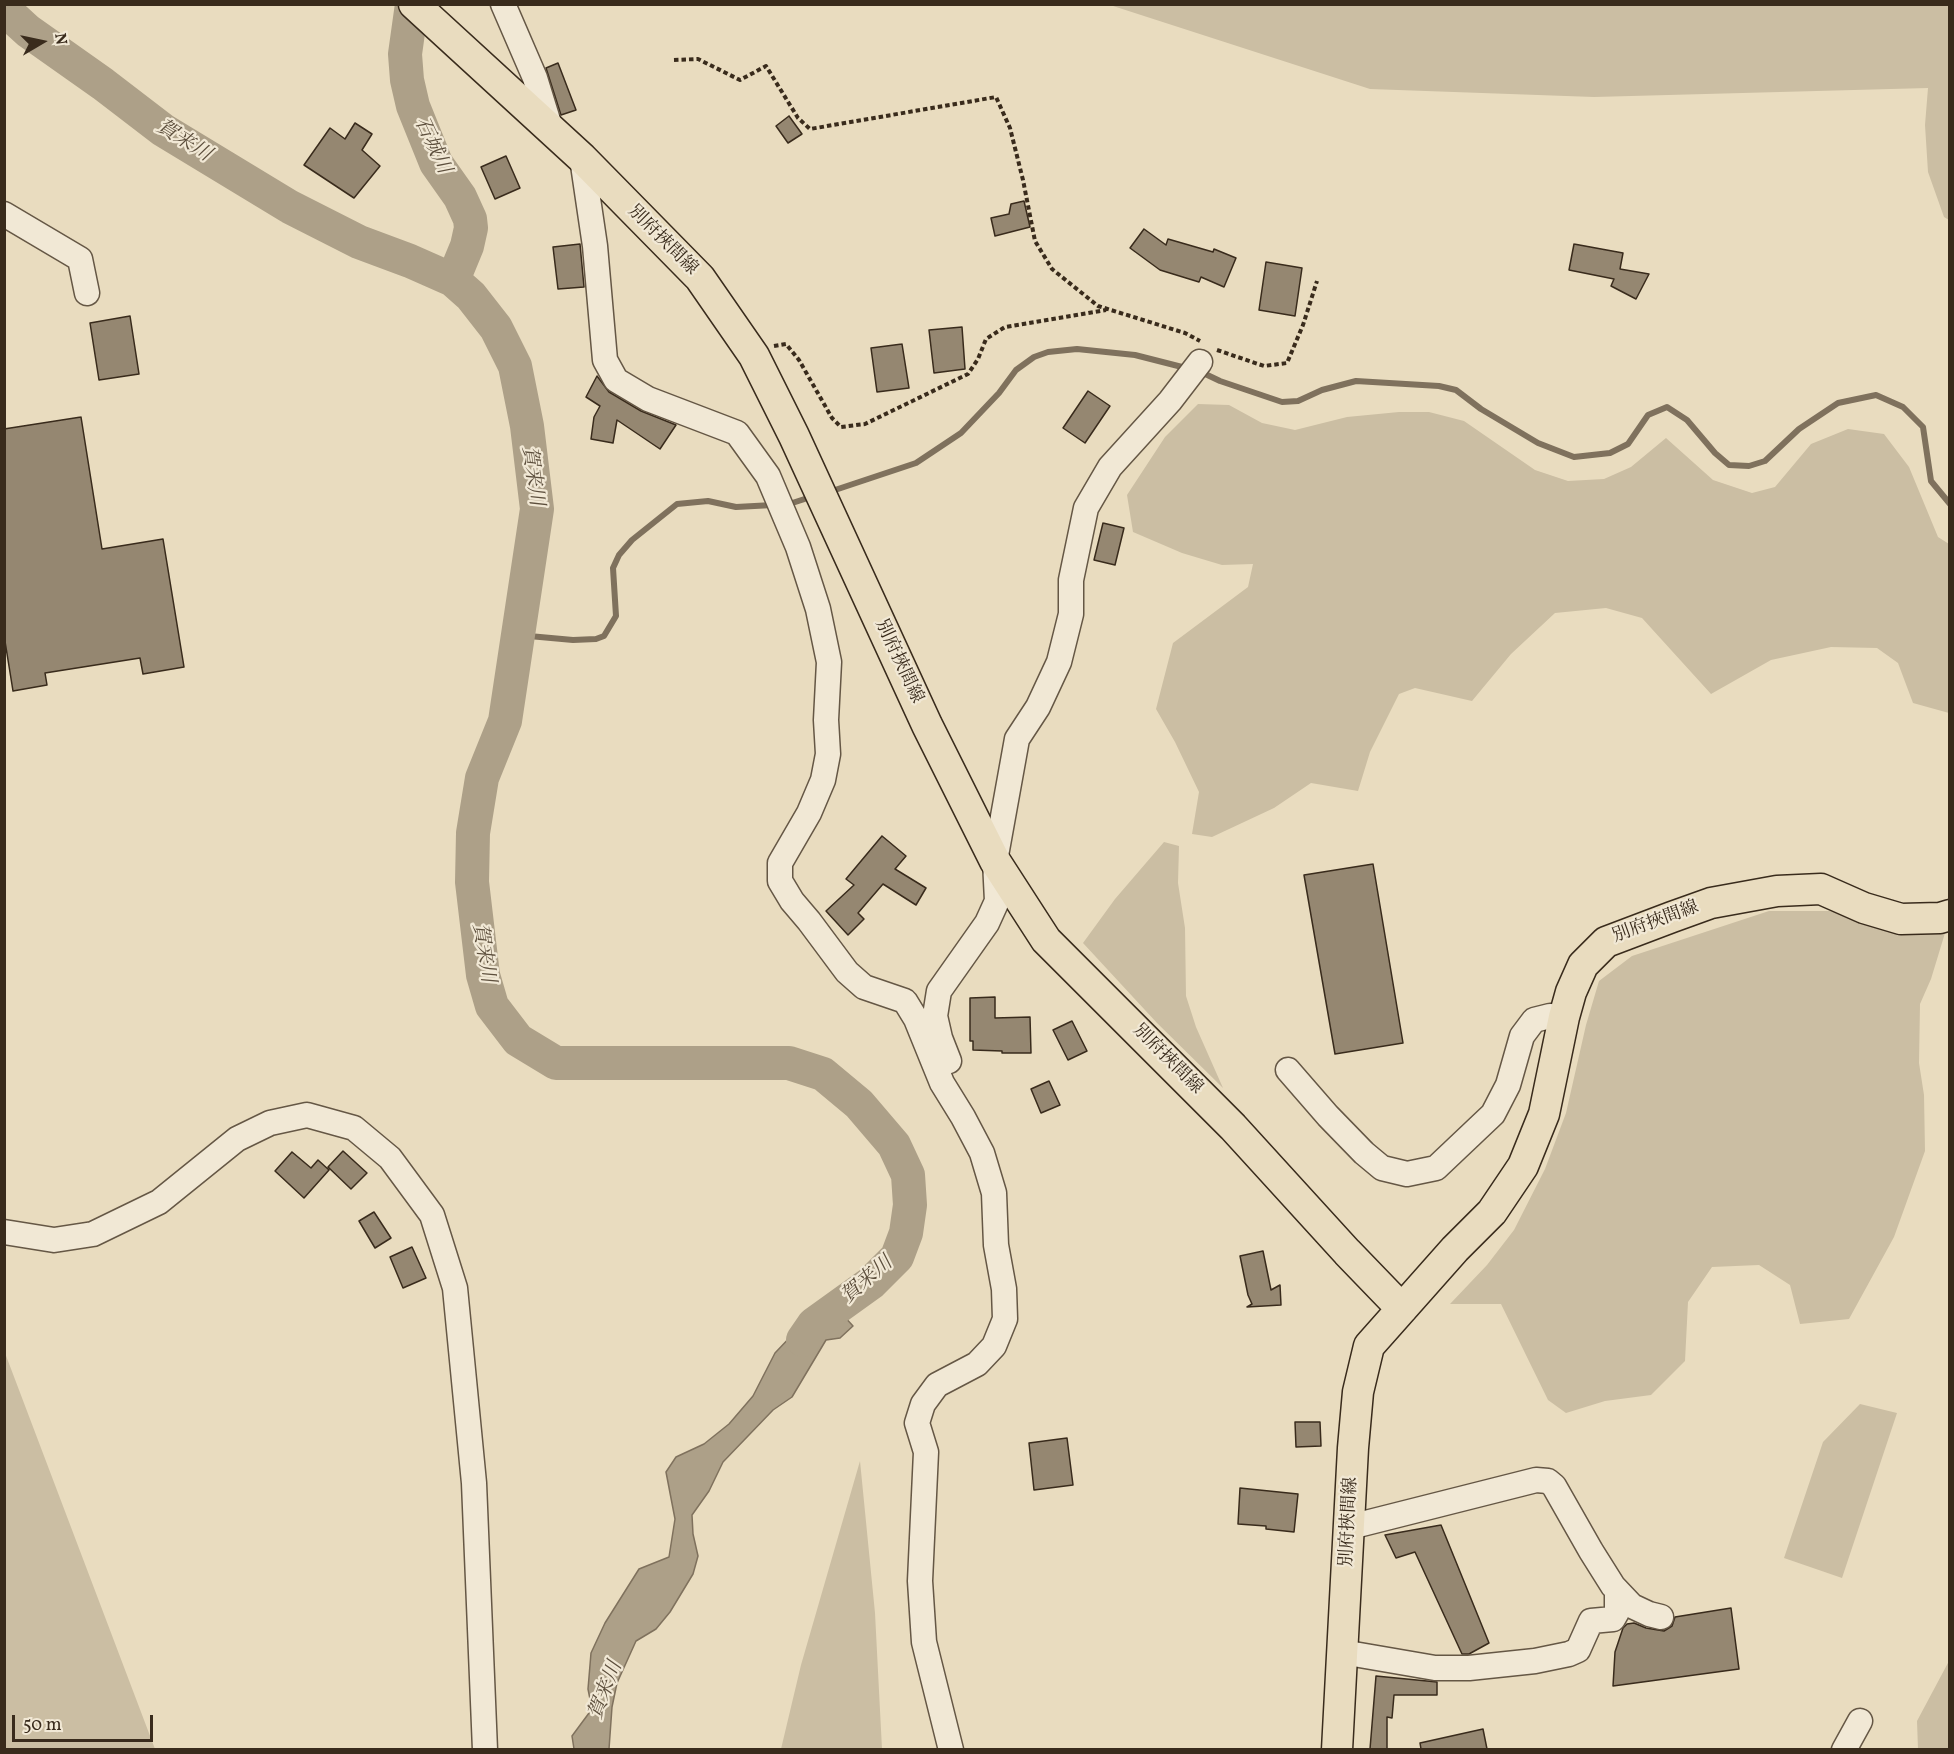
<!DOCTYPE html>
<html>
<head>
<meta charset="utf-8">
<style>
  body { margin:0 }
  #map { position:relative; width:1954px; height:1754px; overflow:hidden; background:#e9dcbf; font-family:Vollkorn,serif }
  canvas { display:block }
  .frame { position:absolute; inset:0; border:6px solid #392b1c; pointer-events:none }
  .north { position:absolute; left:12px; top:12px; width:60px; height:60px; -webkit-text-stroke:4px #f1e8d5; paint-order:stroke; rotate:81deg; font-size:16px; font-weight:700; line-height:24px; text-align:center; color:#392b1c }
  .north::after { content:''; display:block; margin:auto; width:21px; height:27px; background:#392b1c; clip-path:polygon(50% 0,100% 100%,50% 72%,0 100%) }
  .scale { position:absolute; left:12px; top:1715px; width:141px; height:27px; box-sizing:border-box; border:3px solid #392b1c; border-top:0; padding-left:8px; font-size:18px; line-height:21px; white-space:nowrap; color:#392b1c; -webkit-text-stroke:4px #f1e8d5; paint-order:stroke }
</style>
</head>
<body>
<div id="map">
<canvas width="1954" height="1754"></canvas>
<div class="frame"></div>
<div class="north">N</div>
<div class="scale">50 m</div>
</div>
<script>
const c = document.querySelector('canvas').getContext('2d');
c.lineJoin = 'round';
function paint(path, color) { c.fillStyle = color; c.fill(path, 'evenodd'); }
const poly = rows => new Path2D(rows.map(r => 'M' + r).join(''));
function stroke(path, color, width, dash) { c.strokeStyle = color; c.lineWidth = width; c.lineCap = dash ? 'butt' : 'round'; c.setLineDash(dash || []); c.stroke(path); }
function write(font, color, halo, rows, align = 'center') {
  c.font = font + ' Vollkorn,"Noto Serif JP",serif'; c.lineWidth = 4.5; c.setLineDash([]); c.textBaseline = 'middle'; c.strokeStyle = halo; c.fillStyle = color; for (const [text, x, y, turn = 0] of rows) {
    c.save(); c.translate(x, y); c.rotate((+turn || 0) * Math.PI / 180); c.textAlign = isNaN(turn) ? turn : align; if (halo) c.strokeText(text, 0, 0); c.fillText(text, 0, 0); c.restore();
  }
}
const green = poly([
  [1110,5,1949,5,1949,220,1944,217,1928,172,1925,125,1928,88,1594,97,1370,89],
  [1198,404,1229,405,1262,423,1295,430,1347,417,1399,412,1429,412,1464,421,1535,470,1568,481,1604,479,1631,467,1666,438,1713,480,1752,493,1775,487,1811,444,1848,429,1884,434,1909,467,1938,537,1949,544,1949,713,1913,703,1898,663,1877,648,1831,647,1771,660,1711,694,1642,618,1606,608,1555,613,1511,654,1472,701,1415,688,1399,694,1370,752,1358,791,1311,783,1274,808,1212,837,1192,834,1199,792,1175,742,1156,709,1173,643,1248,587,1253,564,1222,565,1182,553,1133,532,1127,495,1165,437],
  [1164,842,1179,846,1178,883,1185,928,1186,996,1196,1027,1223,1088,1157,1023,1083,943,1115,899],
  [1769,911,1830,911,1865,920,1895,932,1945,933,1931,979,1920,1004,1919,1063,1924,1095,1925,1151,1894,1237,1849,1319,1800,1324,1790,1285,1759,1265,1712,1267,1688,1302,1685,1361,1651,1395,1605,1401,1566,1413,1548,1400,1501,1304,1450,1304,1487,1265,1514,1230,1545,1169,1566,1113,1586,1025,1599,981,1632,956],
  [5,1353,155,1749,5,1749],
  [1860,1404,1897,1413,1842,1578,1784,1558,1823,1442],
  [860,1461,875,1613,882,1749,781,1749,801,1665],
  [1949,1661,1949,1749,1918,1749,1917,1721]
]);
const water = poly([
  [831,1302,853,1326,840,1338,826,1340,792,1397,773,1410,723,1462,709,1491,692,1515,693,1534,698,1556,693,1574,670,1612,656,1629,636,1641,617,1683,612,1707,609,1749,574,1749,572,1736,592,1709,588,1689,591,1653,605,1623,639,1569,669,1557,675,1519,666,1472,676,1457,704,1444,729,1424,753,1396,775,1353,813,1313,831,1302]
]);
const stream = poly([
  [1199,371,1220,381,1282,402,1298,401,1322,390,1356,381,1439,386,1456,390,1481,409,1538,443,1574,457,1610,453,1628,444,1648,415,1667,407,1687,420,1715,453,1729,465,1749,466,1765,461,1799,429,1838,403,1876,395,1903,407,1923,427,1931,481,1950,504],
  [829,492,916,463,961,433,999,393,1016,370,1034,357,1048,352,1077,349,1135,355,1186,368],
  [786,505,814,496],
  [518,635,573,640,596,639,604,636,616,616,613,568,619,555,632,540,677,504,708,501,736,507,773,505]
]);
const river = poly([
  [412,4,405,54,407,80,413,106,436,163,460,197,470,219,471,228,467,246,453,280],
  [4,9,28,31,103,84,163,130,290,207,359,242,410,261,453,280,471,296,496,328,515,366,527,426,537,509,505,721,482,778,473,833,472,882,483,975,492,1006,518,1040,556,1063,789,1063,823,1074,859,1104,894,1145,908,1175,910,1205,906,1233,897,1257,871,1283,814,1324,803,1340]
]);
const building = poly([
  [558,63,576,110,561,115,546,68,558,63],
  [789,116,802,134,788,143,776,126,789,116],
  [355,123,372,134,362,150,380,166,354,198,304,165,330,128,345,139,355,123],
  [506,156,520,188,495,199,481,167,506,156],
  [1024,201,1030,227,995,236,991,218,1009,214,1011,204,1024,201],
  [1144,229,1166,245,1168,239,1213,252,1214,249,1236,258,1224,287,1201,277,1199,282,1160,270,1130,248,1144,229],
  [580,244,584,287,558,289,553,247,580,244],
  [1574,244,1623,253,1620,269,1649,274,1636,299,1611,286,1614,279,1569,270,1574,244],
  [1266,262,1302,268,1295,316,1259,310,1266,262],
  [130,316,139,374,99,380,90,323,130,316],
  [962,327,965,369,934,373,929,330,962,327],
  [902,344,909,388,877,392,871,348,902,344],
  [597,376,609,392,641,411,676,425,660,449,617,420,613,443,591,439,594,417,600,406,586,397,597,376],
  [1088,391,1110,406,1085,443,1063,428,1088,391],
  [81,417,102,549,163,539,184,667,143,674,140,658,45,673,47,685,13,691,4,635,4,429,81,417],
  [1103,523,1124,528,1115,565,1094,560,1103,523],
  [882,836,906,856,895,869,926,888,916,905,883,884,858,913,864,919,848,935,826,911,854,885,846,879,882,836],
  [1373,864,1403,1043,1335,1054,1304,875,1373,864],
  [995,997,995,1018,1030,1017,1031,1053,1002,1053,1002,1051,973,1050,973,1041,970,1041,970,998,995,997],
  [1072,1021,1087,1051,1068,1060,1053,1030,1072,1021],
  [1049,1081,1060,1105,1041,1113,1031,1089,1049,1081],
  [343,1151,367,1173,351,1189,328,1167,343,1151],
  [292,1152,311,1168,318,1160,329,1170,304,1198,275,1171,292,1152],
  [374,1212,391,1238,375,1248,359,1221,374,1212],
  [412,1247,426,1278,403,1288,390,1257,412,1247],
  [1263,1251,1271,1290,1280,1285,1281,1305,1247,1307,1252,1304,1248,1295,1240,1256,1263,1251],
  [1295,1422,1320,1422,1321,1446,1296,1447,1295,1422],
  [1067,1438,1073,1485,1034,1490,1029,1443,1067,1438],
  [1240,1488,1298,1494,1294,1532,1266,1529,1266,1526,1238,1524,1240,1488],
  [1441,1525,1489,1643,1469,1654,1462,1654,1415,1552,1396,1558,1385,1535,1441,1525],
  [1731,1608,1739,1669,1613,1686,1615,1652,1623,1628,1627,1624,1634,1623,1646,1628,1664,1631,1672,1626,1675,1617,1731,1608],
  [1376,1676,1437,1682,1437,1695,1394,1695,1392,1718,1387,1717,1387,1749,1370,1749,1376,1676],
  [1483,1729,1487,1749,1421,1749,1420,1743,1483,1729]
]);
const path = poly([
  [674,60,698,59,740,80,766,66,798,118,810,129,996,97,1010,128,1023,180,1035,241,1052,269,1098,306,1185,333,1200,341],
  [774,346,786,344,799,360,832,418,841,427,865,424,968,374,978,359,986,339,1005,327,1106,310],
  [1217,350,1264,366,1287,363,1303,325,1317,281]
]);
const minor = poly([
  [503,4,535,78,551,130],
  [582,158,595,246,605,360,616,380,648,399,737,433,768,476,798,547,818,609,829,662,826,720,828,754,823,780,809,813,780,863,780,881,792,901,809,921,847,972,864,987,905,1001,916,1019,942,1083,963,1117,982,1153,994,1193,996,1245,1004,1289,1005,1319,994,1346,977,1364,937,1385,923,1404,917,1423,926,1452,920,1581,924,1642,951,1750],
  [4,214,80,259,87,293],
  [949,1061,940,1038,935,1016,939,991,987,923,997,901,995,861,1017,739,1038,707,1059,662,1071,614,1071,580,1086,508,1110,467,1170,401,1200,362],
  [1288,1070,1328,1116,1364,1153,1382,1168,1407,1174,1436,1168,1493,1114,1508,1085,1522,1036,1534,1020,1550,1016,1564,1017],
  [4,1232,54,1240,93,1234,159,1202,237,1139,270,1123,307,1115,354,1128,390,1158,432,1215,455,1288,474,1483,485,1750],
  [1350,1527,1536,1480,1548,1481,1554,1486,1591,1551,1613,1586,1632,1606,1649,1614,1661,1617],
  [1342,1652,1435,1668,1469,1668,1535,1661,1569,1654,1578,1650,1591,1621,1613,1619,1617,1612,1617,1591],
  [1844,1750,1860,1721]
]);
const major = poly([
  [414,4,582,158,700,278,754,356,794,436,927,725,995,861,1046,940,1233,1127,1347,1252,1402,1309],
  [1337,1750,1353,1448,1358,1392,1369,1346,1455,1249,1492,1212,1523,1166,1544,1114,1564,1017,1571,992,1583,965,1606,942,1672,917,1711,903,1777,891,1821,889,1864,908,1901,919,1940,918,1950,915]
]);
const streetNames = [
  ["別府挾間線",662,241,45],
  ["別府挾間線",898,662,65],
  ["別府挾間線",1656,923,-20],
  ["別府挾間線",1167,1060,45],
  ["別府挾間線",1350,1522,-87]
];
const waterNames = [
  ["賀来川",183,142,32],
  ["石城川",431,146,65],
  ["賀来川",531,476,82],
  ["賀来川",482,953,81],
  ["賀来川",868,1281,-41],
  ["賀来川",607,1691,-69]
];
paint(green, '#cbbea3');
paint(water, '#ada088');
stroke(water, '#7f715d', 1.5);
stroke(stream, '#7f715d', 6);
stroke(river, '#ada088', 34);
paint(building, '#958771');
stroke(building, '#392b1c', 1.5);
stroke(minor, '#655745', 27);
stroke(major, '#392b1c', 33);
stroke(path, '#392b1c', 4, [4.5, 3]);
stroke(minor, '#f1e8d5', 24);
stroke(major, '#e9dcbf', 30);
write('18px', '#392b1c', '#f1e8d5', streetNames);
write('italic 20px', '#5c4e3c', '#f1e8d5', waterNames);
</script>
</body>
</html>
